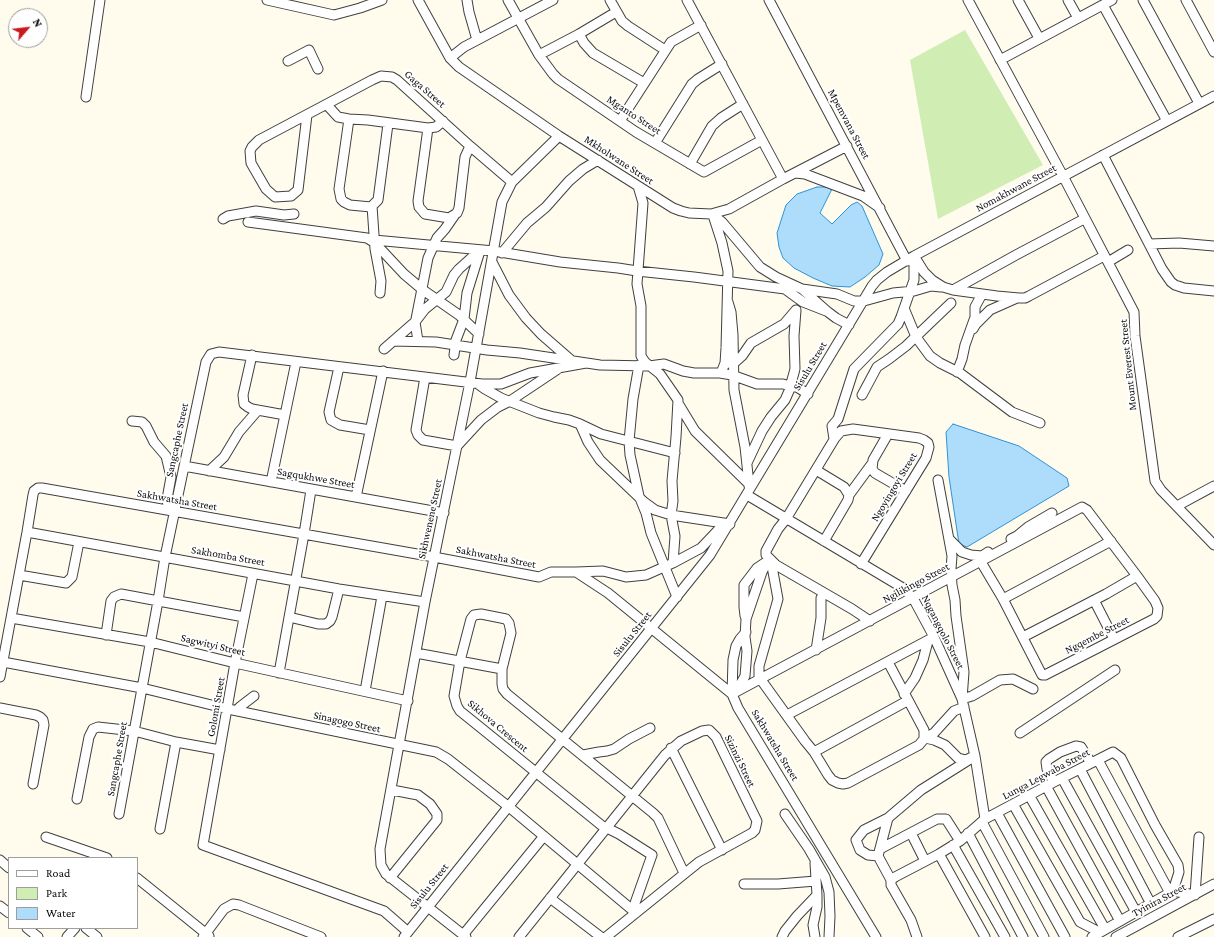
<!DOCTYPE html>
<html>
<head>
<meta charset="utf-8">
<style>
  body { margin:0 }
  #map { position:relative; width:1214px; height:937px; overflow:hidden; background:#fffcee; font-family:"Crimson Pro",serif }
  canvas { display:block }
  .legend { position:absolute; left:8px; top:857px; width:130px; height:72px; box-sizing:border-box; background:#fff; border:1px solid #9e9e9e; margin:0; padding:5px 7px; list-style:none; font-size:12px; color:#0d0d0d }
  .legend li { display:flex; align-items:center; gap:8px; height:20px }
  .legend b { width:20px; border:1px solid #9e9e9e }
  .north { position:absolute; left:8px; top:8px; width:40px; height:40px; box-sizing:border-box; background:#fff; border:1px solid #9e9e9e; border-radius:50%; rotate:62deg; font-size:11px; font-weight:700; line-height:16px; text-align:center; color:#0d0d0d }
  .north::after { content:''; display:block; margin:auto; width:14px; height:18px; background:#c91a1f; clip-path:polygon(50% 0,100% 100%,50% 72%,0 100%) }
</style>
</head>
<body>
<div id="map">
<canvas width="1214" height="937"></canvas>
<ul class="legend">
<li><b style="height:5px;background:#fff"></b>Road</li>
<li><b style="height:11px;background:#d0edb4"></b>Park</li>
<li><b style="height:11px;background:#adddfb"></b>Water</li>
</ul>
<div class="north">N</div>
</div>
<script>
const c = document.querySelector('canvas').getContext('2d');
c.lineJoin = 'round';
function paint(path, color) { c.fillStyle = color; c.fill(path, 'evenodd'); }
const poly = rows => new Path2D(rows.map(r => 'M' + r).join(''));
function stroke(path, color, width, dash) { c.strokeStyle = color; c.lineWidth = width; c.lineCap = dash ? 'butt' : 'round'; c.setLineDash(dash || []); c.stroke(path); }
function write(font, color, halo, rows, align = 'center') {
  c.font = font + ' "Crimson Pro",serif'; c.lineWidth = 4; c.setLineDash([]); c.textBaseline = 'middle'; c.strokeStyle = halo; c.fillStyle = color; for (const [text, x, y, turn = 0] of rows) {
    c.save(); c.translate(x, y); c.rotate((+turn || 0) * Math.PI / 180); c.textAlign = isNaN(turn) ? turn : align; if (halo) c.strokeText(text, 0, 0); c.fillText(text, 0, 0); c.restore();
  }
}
const green = poly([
  [965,30,1043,165,938,219,910,60]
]);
const water = poly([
  [817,187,833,187,820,213,832,224,851,205,857,202,862,206,883,254,879,265,865,277,850,287,832,286,813,278,794,268,783,258,779,247,777,233,786,205,797,194,817,187],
  [953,424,1019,446,1067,478,1069,486,967,547,959,544,949,477,946,432,953,424]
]);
const minor = poly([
  [267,0,334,15,360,8,382,0],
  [418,0,450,58,459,67,559,136,673,208,681,211,689,213,711,214,729,209,783,179,847,146],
  [467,0,469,12,477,40],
  [508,0,539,55,553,74,558,79,636,132,704,172,762,140],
  [610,0,622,21,628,26,665,50],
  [687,0,783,179],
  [769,0,907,261],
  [968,0,1063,176,1134,312,1135,336,1155,481,1161,490,1214,545],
  [1018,0,1039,38],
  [1068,0,1078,18],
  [1143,0,1199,103],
  [1186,0,1214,52],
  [1103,5,1167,121],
  [579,34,584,43,593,53,644,83],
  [539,55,579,34,616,12],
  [450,58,464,47,553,0],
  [1000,60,1112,0],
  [288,61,309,50,318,69],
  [86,97,100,0],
  [327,105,338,117,349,119,368,120,428,128,436,127,443,121],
  [307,115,298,190,291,196,275,197,266,189,251,163,250,151,252,147,259,140,372,80,381,76,392,77,397,80,470,146,512,182],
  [349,119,339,189,341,199,344,202,350,205,371,207,378,200,388,124],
  [620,121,671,42,701,25],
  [428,128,418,201,419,207,425,214,449,218,457,213,459,208,465,157,470,146],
  [655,143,692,84,698,79,722,64],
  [1103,155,1162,269,1171,282,1175,285,1184,288,1214,291],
  [690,164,712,126,721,118,743,104],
  [795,173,805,174,863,196,880,208],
  [638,186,643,203,637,284,641,306,641,356,645,362,660,374,678,400,676,437,672,481,673,501,671,515,675,536,673,563],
  [372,206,375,249,381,281,380,293],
  [712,214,722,222,760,267,776,277,802,289,828,312,836,318,849,325],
  [713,215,722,243,728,271,726,348,725,363,721,373],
  [223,219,228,216,256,211,284,215,294,214],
  [248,222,367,238,375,243,404,274,423,290,459,315,479,334],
  [374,240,494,251,560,262,618,268,637,271,694,277,785,289,803,302,826,311],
  [1149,244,1179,243,1214,246],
  [502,253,527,223,546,207,569,181,583,169,598,160],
  [914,256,924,272,932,280,943,287,953,290,997,296,1019,298,1025,298,1029,296,1104,256],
  [492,262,509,295,526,318,541,334,572,361],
  [1108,262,1128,250],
  [802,289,837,294,854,301,864,301,893,293,914,291,931,286,941,287],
  [953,290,1016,255,1084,219],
  [728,302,731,312,733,335,734,390,745,447,749,484],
  [904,308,916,337,930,356,940,363,960,373,1012,412,1040,423],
  [416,319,428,258,437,238,445,229,454,216],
  [415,322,418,341],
  [973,329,976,324,990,310,1017,298],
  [393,341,436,342,487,350,520,353,600,365,649,366,664,364,683,371,694,373,720,373,732,375,757,384,783,384,790,386,797,387,808,394],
  [384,349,415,322,425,309,446,292,454,275,459,269,480,250],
  [252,355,243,395,244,404,248,407,252,409,285,415],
  [454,355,456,340,464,319,467,293,480,251],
  [639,365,633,399,629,441,630,455,639,496,646,513,651,533,677,597],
  [732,365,742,356,751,343,784,324,796,310],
  [339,367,329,412,331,420,340,425,370,430],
  [957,372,962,359,965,345,975,317,975,307,982,294],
  [425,377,416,430,418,435,423,440,457,446,481,420,498,407,510,401,558,369],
  [478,384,485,389,501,398,539,413,554,417,569,420,580,424,588,442,600,460,644,502,655,510,671,515,730,524],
  [862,395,877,367,889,359,906,346,951,303],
  [678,403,695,431,749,484,749,486],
  [132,421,142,422,146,426,154,442,166,456,171,477,167,499,168,506,172,511],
  [580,424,601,434,675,453],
  [888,434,873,460,872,469,875,473,906,491],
  [834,439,832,426,838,419,854,369,898,324,901,317,914,280,914,256],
  [747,463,762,431,771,417,785,400,789,391,795,369,794,336,796,310],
  [184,466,444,513],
  [816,470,844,487,849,495,848,500,824,541],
  [209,471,224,457,239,432,258,410],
  [938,480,952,556,951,569,952,585,955,600,956,616,964,672,962,699,972,696,1000,680,1013,679,1033,689],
  [271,482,296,362],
  [747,495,903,588,913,598,934,637,962,699,975,756,985,819],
  [849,495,871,465],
  [356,497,383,371],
  [1177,506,1214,486],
  [27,532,339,589,425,602],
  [949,539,962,552,971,555,982,556,988,552],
  [1011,539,1017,536,1028,527,1052,513],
  [771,561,778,599,759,666,759,677,805,741,814,752,828,775,832,780,838,783,843,784,848,783,919,745,924,739,924,730,888,662],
  [861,564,926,458,929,447,928,443,924,440,919,438,853,429,841,431,835,438,786,519,778,529,766,551,766,555,776,565,852,609,870,621],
  [576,572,603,571,626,577,646,575,673,563,701,548,719,529,729,525],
  [253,574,235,663,203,845,384,911,408,932],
  [19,575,66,583,72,577,79,542],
  [1003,599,1111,541],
  [1094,600,1114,639],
  [745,616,744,607,744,585,757,568,766,562],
  [289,617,318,624,326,624,330,621,332,617,339,589],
  [11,618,150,642,235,663,408,701],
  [106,635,111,601,114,597,121,594,244,617],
  [1023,637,1106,594,1137,576],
  [816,650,821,618,821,598],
  [416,653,502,669],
  [3,662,142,688,228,709,436,752,448,759,509,807,636,913],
  [279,673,304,534,311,490],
  [0,677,27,532,33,495,34,491,38,488,42,488,434,557,539,577,551,572,576,572,608,593,732,694,738,708,876,937],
  [365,691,382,596],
  [734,692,741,683,745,676,747,651,745,637,746,619,762,572,765,566,771,561],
  [732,694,1082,507,1087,510,1137,576,1155,601,1158,608,1157,616,1154,619,1045,675,1042,675,1003,599,981,562],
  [732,694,733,660,736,646,740,639,746,632],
  [904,694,915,678,923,660,928,641],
  [0,708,36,715,40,717,43,720,44,725,33,784],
  [237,710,241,706,254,696],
  [787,715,934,637],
  [1020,733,1115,670],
  [925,738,934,740,945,745,958,758,966,760,972,757],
  [925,738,934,733,954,711,964,707],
  [671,748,722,850],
  [814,752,907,701],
  [583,755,599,752,607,751,614,749,629,739,650,728],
  [1098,760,1170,893],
  [1080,769,1151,904],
  [1062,778,1136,912],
  [1054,782,1047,769,1046,762,1049,759,1060,752,1076,746,1081,747,1091,763],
  [1046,786,1120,921],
  [1029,795,1105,929],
  [77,799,89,737,93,729,98,727,134,731,176,742,220,750],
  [1013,804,1080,922,1099,932],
  [997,813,1065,937],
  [119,814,158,601,165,557,206,362,211,354,219,352,482,384,501,384,530,373,586,363],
  [785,814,809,849,825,877,829,892,830,916,829,937],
  [982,822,1044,937],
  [607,828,619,834,652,855,634,906],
  [160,829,176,742],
  [606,829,470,719,460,711,457,706,454,696,460,661,471,619,474,615,481,614,506,619,509,623,511,633,502,669,502,684,503,689,507,694,653,813,658,818,684,873],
  [911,833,925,861],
  [968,833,1023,937],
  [46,837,107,858],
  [953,845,1005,937],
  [880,849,937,819,946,819,960,841],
  [939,854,985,937],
  [878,856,868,855,860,850,856,840,864,830,888,818],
  [0,860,9,868],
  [137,878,209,936],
  [390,878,437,820,437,814,430,804,418,795,392,790],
  [891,880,878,856,888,818,921,790,975,756],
  [744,884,778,884,816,881],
  [550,898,601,937],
  [0,906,9,913],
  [27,928,38,937],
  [86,928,97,937],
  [463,935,544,836],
  [67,937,75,928],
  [203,937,224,909,233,904,239,905,321,937],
  [404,937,710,555,872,286,877,280,887,272,914,256,1214,96],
  [466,937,386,874,381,865,380,849,425,602,470,382,502,202,512,182,559,136],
  [519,937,665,755,681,741,702,731,709,730,716,737,754,815,757,821,755,830,752,833,699,862,606,937],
  [782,937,785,931,797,916,817,895],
  [815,937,813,925,817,907,817,895,815,863],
  [917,937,911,920,891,885,891,880,895,877,939,854,960,841,985,819,1054,782,1113,752,1121,758,1155,825,1178,865,1179,872,1173,891,1195,895,1199,837],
  [1092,937,1173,891],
  [1116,937,1214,884],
  [1178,937,1214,919]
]);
const streetNames = [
  ["Gaga Street",425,89,41],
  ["Mganto Street",634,115,33],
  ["Mpemvana Street",849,124,62],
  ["Mkholwane Street",619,160,33],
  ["Nomakhwane Street",1016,188,-28],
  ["Mount Everest Street",1128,365,-96],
  ["Sisulu Street",810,366,-59],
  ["Sangcaphe Street",177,440,-78],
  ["Sagqukhwe Street",316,478,10],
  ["Ngoyingoyi Street",894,487,-59],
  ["Sakhwatsha Street",177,500,10],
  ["Sikhwenene Street",430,519,-78],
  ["Sakhomba Street",228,556,10],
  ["Sakhwatsha Street",496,557,11],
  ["Ngilikingo Street",916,583,-28],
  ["Nqgangqolo Street",943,632,63],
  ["Sisulu Street",632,634,-51],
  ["Ngqembe Street",1097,635,-27],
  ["Sagwityi Street",213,645,13],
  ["Golomi Street",216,707,-80],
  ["Sinagogo Street",347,722,12],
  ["Sikhova Crescent",498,726,40],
  ["Sakhwatsha Street",775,745,59],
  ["Sangcaphe Street",117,759,-80],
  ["Sizinzi Street",740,761,64],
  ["Lunga Legwaba Street",1046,774,-28],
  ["Sisulu Street",429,886,-51],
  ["Tyinira Street",1159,900,-28]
];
paint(green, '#d0edb4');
paint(water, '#adddfb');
stroke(water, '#2e92d8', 1);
stroke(minor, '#404040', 11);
stroke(minor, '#fff', 9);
write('11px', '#0d0d0d', '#fff', streetNames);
</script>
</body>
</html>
